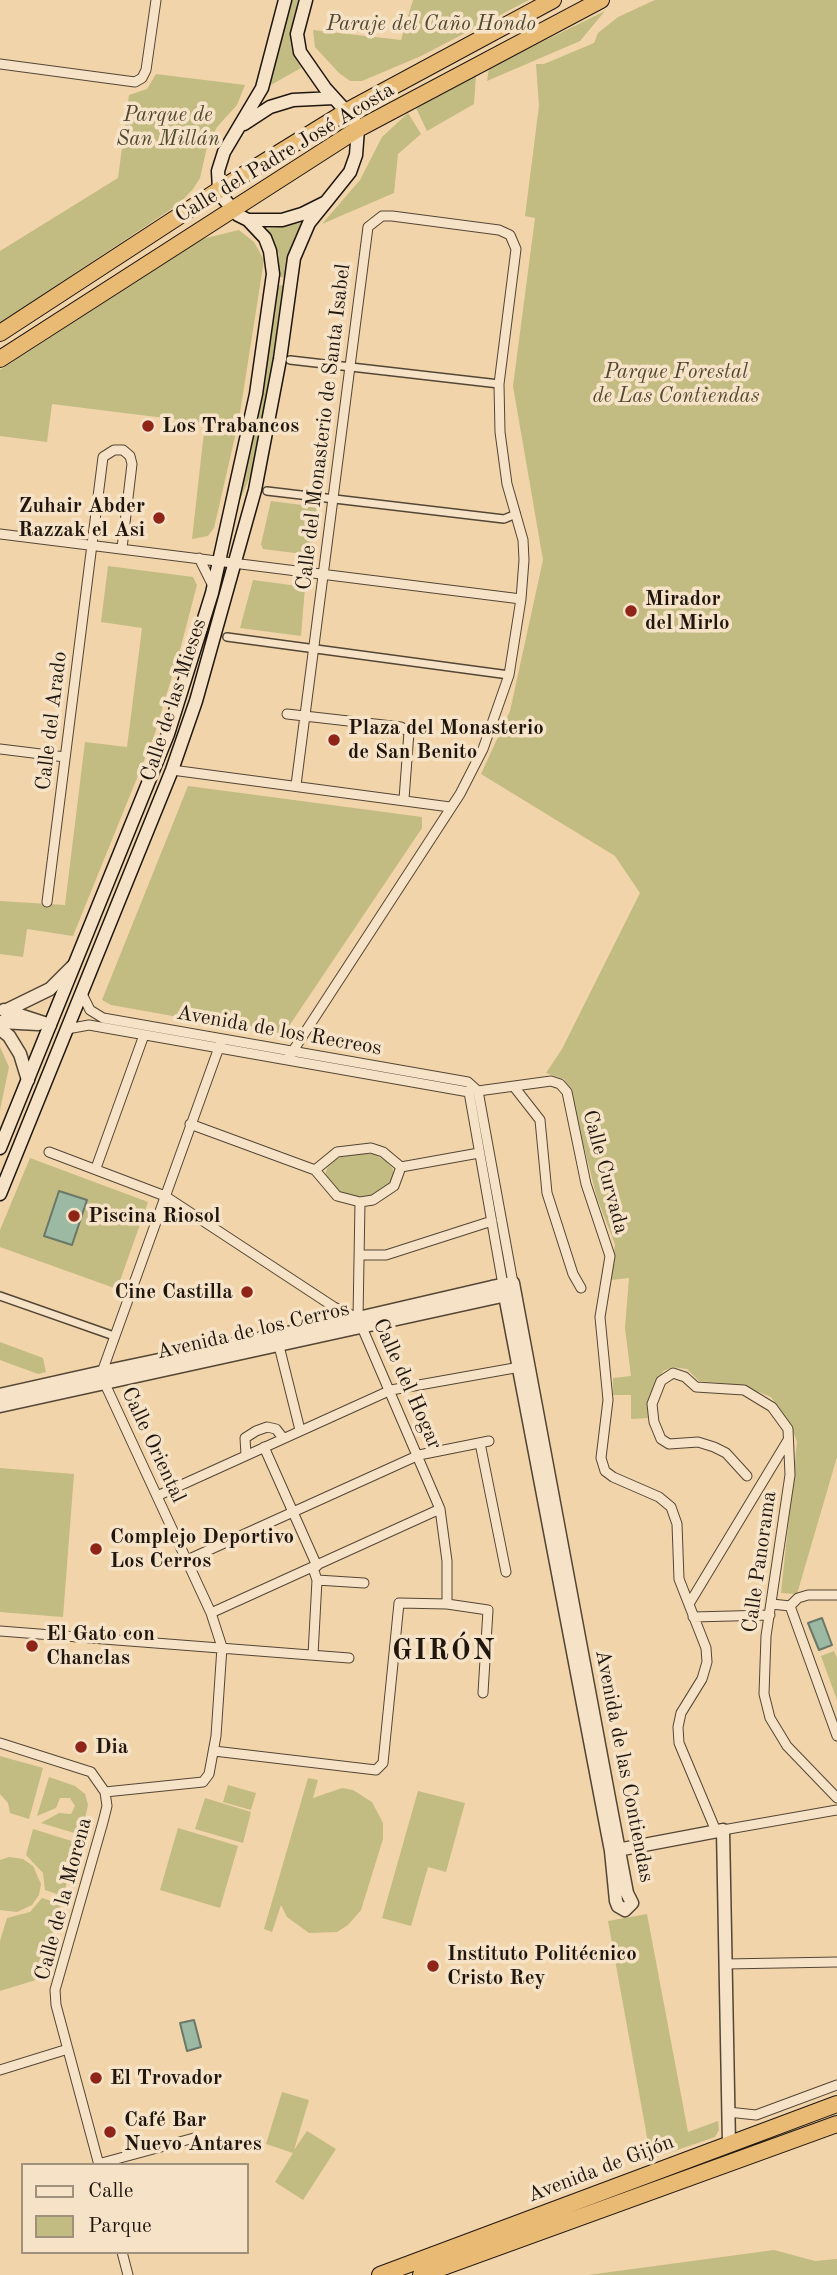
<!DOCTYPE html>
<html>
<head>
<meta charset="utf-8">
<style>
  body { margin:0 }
  #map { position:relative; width:837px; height:2275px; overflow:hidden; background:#f1d4a9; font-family:"Old Standard TT",serif }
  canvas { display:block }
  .legend { position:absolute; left:21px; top:2163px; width:228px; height:91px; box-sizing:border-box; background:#f6e3c7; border:2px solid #a0917d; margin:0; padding:9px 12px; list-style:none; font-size:21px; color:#1f160e }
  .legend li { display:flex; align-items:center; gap:14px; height:35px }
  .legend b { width:35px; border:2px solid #a0917d }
</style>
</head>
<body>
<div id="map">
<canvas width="837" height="2275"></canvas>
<ul class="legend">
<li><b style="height:9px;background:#f6e3c7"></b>Calle</li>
<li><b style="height:19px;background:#c2bb82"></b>Parque</li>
</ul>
</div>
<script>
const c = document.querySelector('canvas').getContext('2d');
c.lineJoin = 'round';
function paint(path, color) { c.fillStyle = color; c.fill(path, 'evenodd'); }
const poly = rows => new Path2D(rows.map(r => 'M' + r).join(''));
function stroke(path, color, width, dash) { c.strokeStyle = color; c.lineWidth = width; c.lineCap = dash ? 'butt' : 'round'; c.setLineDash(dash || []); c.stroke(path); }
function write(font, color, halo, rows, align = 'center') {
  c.font = font + ' "Old Standard TT",serif'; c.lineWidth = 7; c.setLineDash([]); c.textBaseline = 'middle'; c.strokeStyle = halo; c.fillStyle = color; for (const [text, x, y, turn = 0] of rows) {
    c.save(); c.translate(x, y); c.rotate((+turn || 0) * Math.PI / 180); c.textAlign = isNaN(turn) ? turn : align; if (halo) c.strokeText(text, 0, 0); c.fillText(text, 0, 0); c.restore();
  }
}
const green = poly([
  [292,0,300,0,290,38,292,51,301,68,269,86],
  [413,0,529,0,421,56,362,81,350,81,339,73,315,47,313,30,401,40],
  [655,0,837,0,837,1457,797,1594,781,1593,797,1442,790,1423,771,1397,741,1385,699,1381,687,1369,672,1367,663,1371,649,1399,649,1418,631,1419,631,1395,613,1395,613,1378,631,1376,625,1328,629,1278,611,1280,615,1244,597,1198,569,1088,564,1079,546,1073,562,1049,640,893,615,856,481,774,510,711,543,560,513,386,535,218,525,216,539,106,536,64,544,64,594,43,598,33,618,17],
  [605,11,580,41,487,81,489,68],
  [156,74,245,85,237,105,217,127,207,147,200,178,193,189,179,204,0,323,0,251,118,178,129,95,147,89],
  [476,75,474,104,427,131,416,108],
  [408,113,421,134,398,154,394,193,322,224,360,180,382,137],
  [301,223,289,253,286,277,279,277,279,255,267,229],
  [239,230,254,242,264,260,239,419,214,528,208,536,192,539,205,423,52,404,47,442,0,436,0,370,202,239],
  [277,285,286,286,272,377,253,469,238,505,263,388],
  [271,501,317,507,311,555,263,549,261,544],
  [108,566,193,577,197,585,180,650,154,736,73,936,27,929,23,957,0,954,0,901,65,905,85,742,127,747,142,628,101,622],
  [253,580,305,587,301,636,240,628],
  [188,786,422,817,422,828,287,1029,280,1032,274,1034,111,1005,102,1000],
  [0,1047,9,1067,0,1110],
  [351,1153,373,1154,385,1160,393,1169,393,1182,376,1195,367,1197,347,1196,335,1190,325,1176,327,1168,337,1158],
  [30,1158,148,1202,117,1289,0,1247,0,1230],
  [0,1342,43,1358,46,1372,38,1374,0,1360],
  [0,1468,74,1474,63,1617,0,1612],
  [834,1651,837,1658,837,1700,821,1656],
  [0,1756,43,1768,29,1819,10,1813,8,1803,0,1794],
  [49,1777,75,1786,85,1794,88,1805,81,1835,41,1823,59,1813,71,1814,75,1806,70,1798,60,1798,56,1808,37,1816],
  [308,1778,318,1780,313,1798,342,1788,353,1790,372,1802,383,1823,383,1839,361,1910,348,1925,337,1932,309,1933,287,1917,281,1905,272,1932,264,1929],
  [228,1785,256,1793,251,1810,223,1802],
  [418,1791,465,1803,446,1872,428,1867,411,1926,382,1918],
  [205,1798,251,1812,243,1843,195,1829],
  [178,1828,238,1846,220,1908,160,1890],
  [33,1829,78,1843,63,1896,45,1890,43,1873,26,1855],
  [9,1857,23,1859,33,1866,41,1884,39,1895,32,1905,17,1912,0,1910,0,1860],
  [42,1898,61,1904,39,1979,0,1991,0,1941,7,1918,30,1912],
  [647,1914,688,2132,718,2121,719,2130,715,2137,651,2159,608,1921],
  [282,2092,309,2100,294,2150,307,2131,336,2149,303,2200,275,2182,293,2153,266,2144],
  [774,2250,815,2261,837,2259,837,2275,588,2275]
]);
const water = poly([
  [59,1191,87,1200,72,1245,44,1236,59,1191],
  [822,1618,832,1645,819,1650,808,1623,822,1618],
  [194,2020,201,2047,187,2051,180,2023,194,2020]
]);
const pedestrian = poly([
  [290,360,499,384],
  [267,491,504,519,516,514],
  [227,637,509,675],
  [0,1296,114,1336]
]);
const minor = poly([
  [0,64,135,82,142,78,146,70,156,0],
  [0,534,521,599],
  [199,558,213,586],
  [287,714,401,727,409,732,404,799],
  [0,749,65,757],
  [172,770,450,807],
  [47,902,103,457,114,450,123,450,130,456,132,464,122,548],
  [82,994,90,1010,103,1018,468,1082,478,1091],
  [67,1029,89,1025,469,1092,503,1285],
  [287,1060,460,794,483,749,509,675,521,599,524,560,523,540,507,484,500,432,499,384,516,249,510,235,499,230,392,216,382,216,368,227,296,785],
  [515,1088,540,1120,547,1193,573,1274,581,1288],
  [478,1091,551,1081,560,1084,567,1092,586,1184,610,1256,600,1317,608,1400,601,1458,605,1471,613,1477,659,1497,671,1507,677,1524,679,1579,706,1648,707,1662,702,1679,681,1713,678,1727,679,1743,716,1831],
  [478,1091,513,1283],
  [190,1124,315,1170],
  [371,1148,383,1152,401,1167,394,1186,373,1200,360,1202,337,1196,315,1170,337,1152,371,1148],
  [49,1152,165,1196,334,1307,358,1318,440,1509,447,1561,447,1604],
  [401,1167,479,1153],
  [96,1168,144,1035],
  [360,1255,386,1255,492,1221],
  [358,1318,360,1202],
  [279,1346,300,1430],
  [480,1443,506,1572],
  [264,1447,317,1566],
  [246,1455,245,1438,256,1431,267,1427,276,1429,283,1438],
  [747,1476,726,1453,714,1447,698,1442,669,1444,661,1439,654,1422,652,1404,661,1381,673,1373,685,1377,696,1387,744,1390,772,1407,788,1429,790,1475,766,1636,764,1694,770,1718,787,1746,837,1798],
  [157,1496,391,1390,520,1367],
  [187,1560,419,1455,489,1441],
  [317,1580,364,1583],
  [689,1604,788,1440],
  [772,1604,790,1606,798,1598,808,1595,837,1595],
  [790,1606,837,1736],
  [211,1613,440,1509],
  [693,1617,770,1615],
  [0,1631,349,1658],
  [313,1655,317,1580,313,1568],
  [0,1743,91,1772,105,1792,107,1806,103,1822,55,1990,56,2005,99,2165],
  [214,1751,376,1770,383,1763,399,1603,447,1604,488,1610,483,1693],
  [105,1792,203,1782,209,1774,216,1736,222,1647,211,1613,105,1384,102,1372,222,1039],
  [723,1830,837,1810],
  [725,1964,837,1962],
  [0,2070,68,2049],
  [728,2112,756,2115,837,2085],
  [98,2164,194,2138],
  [122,2252,128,2275]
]);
const tertiary = poly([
  [4,1010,50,1025],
  [5,1011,50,989,74,965],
  [0,1022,38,1024],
  [0,1029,9,1036,20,1054,28,1080],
  [0,1395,102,1372,358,1318,492,1287,503,1285,513,1283,609,1798,627,1893,632,1903,625,1910,618,1906,616,1901,611,1851,503,1285],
  [0,1406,511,1294],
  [612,1851,723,1830,729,2144]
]);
const secondary = poly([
  [285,0,262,88,224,152,218,171,219,190,224,199,238,215,248,220,282,220,302,214,326,202,350,172,356,155,358,129,354,120,325,88,300,52,297,34,306,0],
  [244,124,270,107,293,100,334,98],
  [0,1148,168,734,212,593,256,394,273,274,270,251,265,238,248,220],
  [0,1194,172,770,196,701,255,490,280,359,294,258,309,223,326,202]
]);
const trunk = poly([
  [0,333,219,190,347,111,553,0],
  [0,359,358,129,601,0],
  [380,2275,837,2104],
  [421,2275,837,2124]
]);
const markers = [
  [148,426,7,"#8f2418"],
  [159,518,7,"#8f2418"],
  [631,611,7,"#8f2418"],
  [334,740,7,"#8f2418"],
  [74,1216,7,"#8f2418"],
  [247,1292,7,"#8f2418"],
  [96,1549,7,"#8f2418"],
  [32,1646,7,"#8f2418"],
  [81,1747,7,"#8f2418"],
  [433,1966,7,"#8f2418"],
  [96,2078,7,"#8f2418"],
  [110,2132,7,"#8f2418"]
];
const parkNames = [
  ["Paraje del Caño Hondo",431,24],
  ["Parque de",168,115],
  ["San Millán",168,139],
  ["Parque Forestal",676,372],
  ["de Las Contiendas",676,396]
];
const streetNames = [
  ["Calle del Padre José Acosta",285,153,-31],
  ["Calle del Monasterio de Santa Isabel",324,427,-83],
  ["Calle de las Mieses",174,700,-72],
  ["Calle del Arado",52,721,-83],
  ["Avenida de los Recreos",279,1031,10],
  ["Calle Curvada",605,1172,75],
  ["Avenida de los Cerros",253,1331,-13],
  ["Calle del Hogar",407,1384,66],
  ["Calle Oriental",153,1445,65],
  ["Calle Panorama",760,1562,-82],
  ["Avenida de las Contiendas",624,1766,79],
  ["Calle de la Morena",64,1899,-75],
  ["Avenida de Gijón",601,2169,-21]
];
const poiNames = [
  ["Los Trabancos",162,426],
  ["Zuhair Abder",145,506,"right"],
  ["Razzak el Asi",145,530,"right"],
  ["Mirador",645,599],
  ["del Mirlo",645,623],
  ["Plaza del Monasterio",348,728],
  ["de San Benito",348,752],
  ["Piscina Riosol",88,1216],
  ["Cine Castilla",233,1292,"right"],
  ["Complejo Deportivo",110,1537],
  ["Los Cerros",110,1561],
  ["El Gato con",46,1634],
  ["Chanclas",46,1658],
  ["Dia",95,1747],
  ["Instituto Politécnico",447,1954],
  ["Cristo Rey",447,1978],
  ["El Trovador",110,2078],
  ["Café Bar",124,2120],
  ["Nuevo Antares",124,2144]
];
const districtNames = [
  ["GIRÓN",444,1652]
];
paint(green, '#c2bb82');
paint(water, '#9cb9a4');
stroke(water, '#6a7868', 2);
stroke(pedestrian, '#544635', 10);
stroke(minor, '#544635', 11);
stroke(tertiary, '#544635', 15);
stroke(secondary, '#1f160e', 15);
stroke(trunk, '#1f160e', 18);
stroke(pedestrian, '#f6e3c7', 7);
stroke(minor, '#f6e3c7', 9);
stroke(tertiary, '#f6e3c7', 12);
stroke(secondary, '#f6e3c7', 12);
stroke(trunk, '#e8ba74', 16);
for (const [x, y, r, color] of markers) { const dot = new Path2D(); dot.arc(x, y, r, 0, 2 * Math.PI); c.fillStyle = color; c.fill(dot); stroke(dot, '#f6e3c7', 2.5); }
write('italic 21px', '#504831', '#f6e3c7', parkNames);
write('21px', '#1f160e', '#f6e3c7', streetNames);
write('bold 21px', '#1f160e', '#f6e3c7', poiNames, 'left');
c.letterSpacing = '2px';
write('bold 28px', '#1f160e', '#f6e3c7', districtNames);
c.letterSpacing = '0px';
</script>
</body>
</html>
